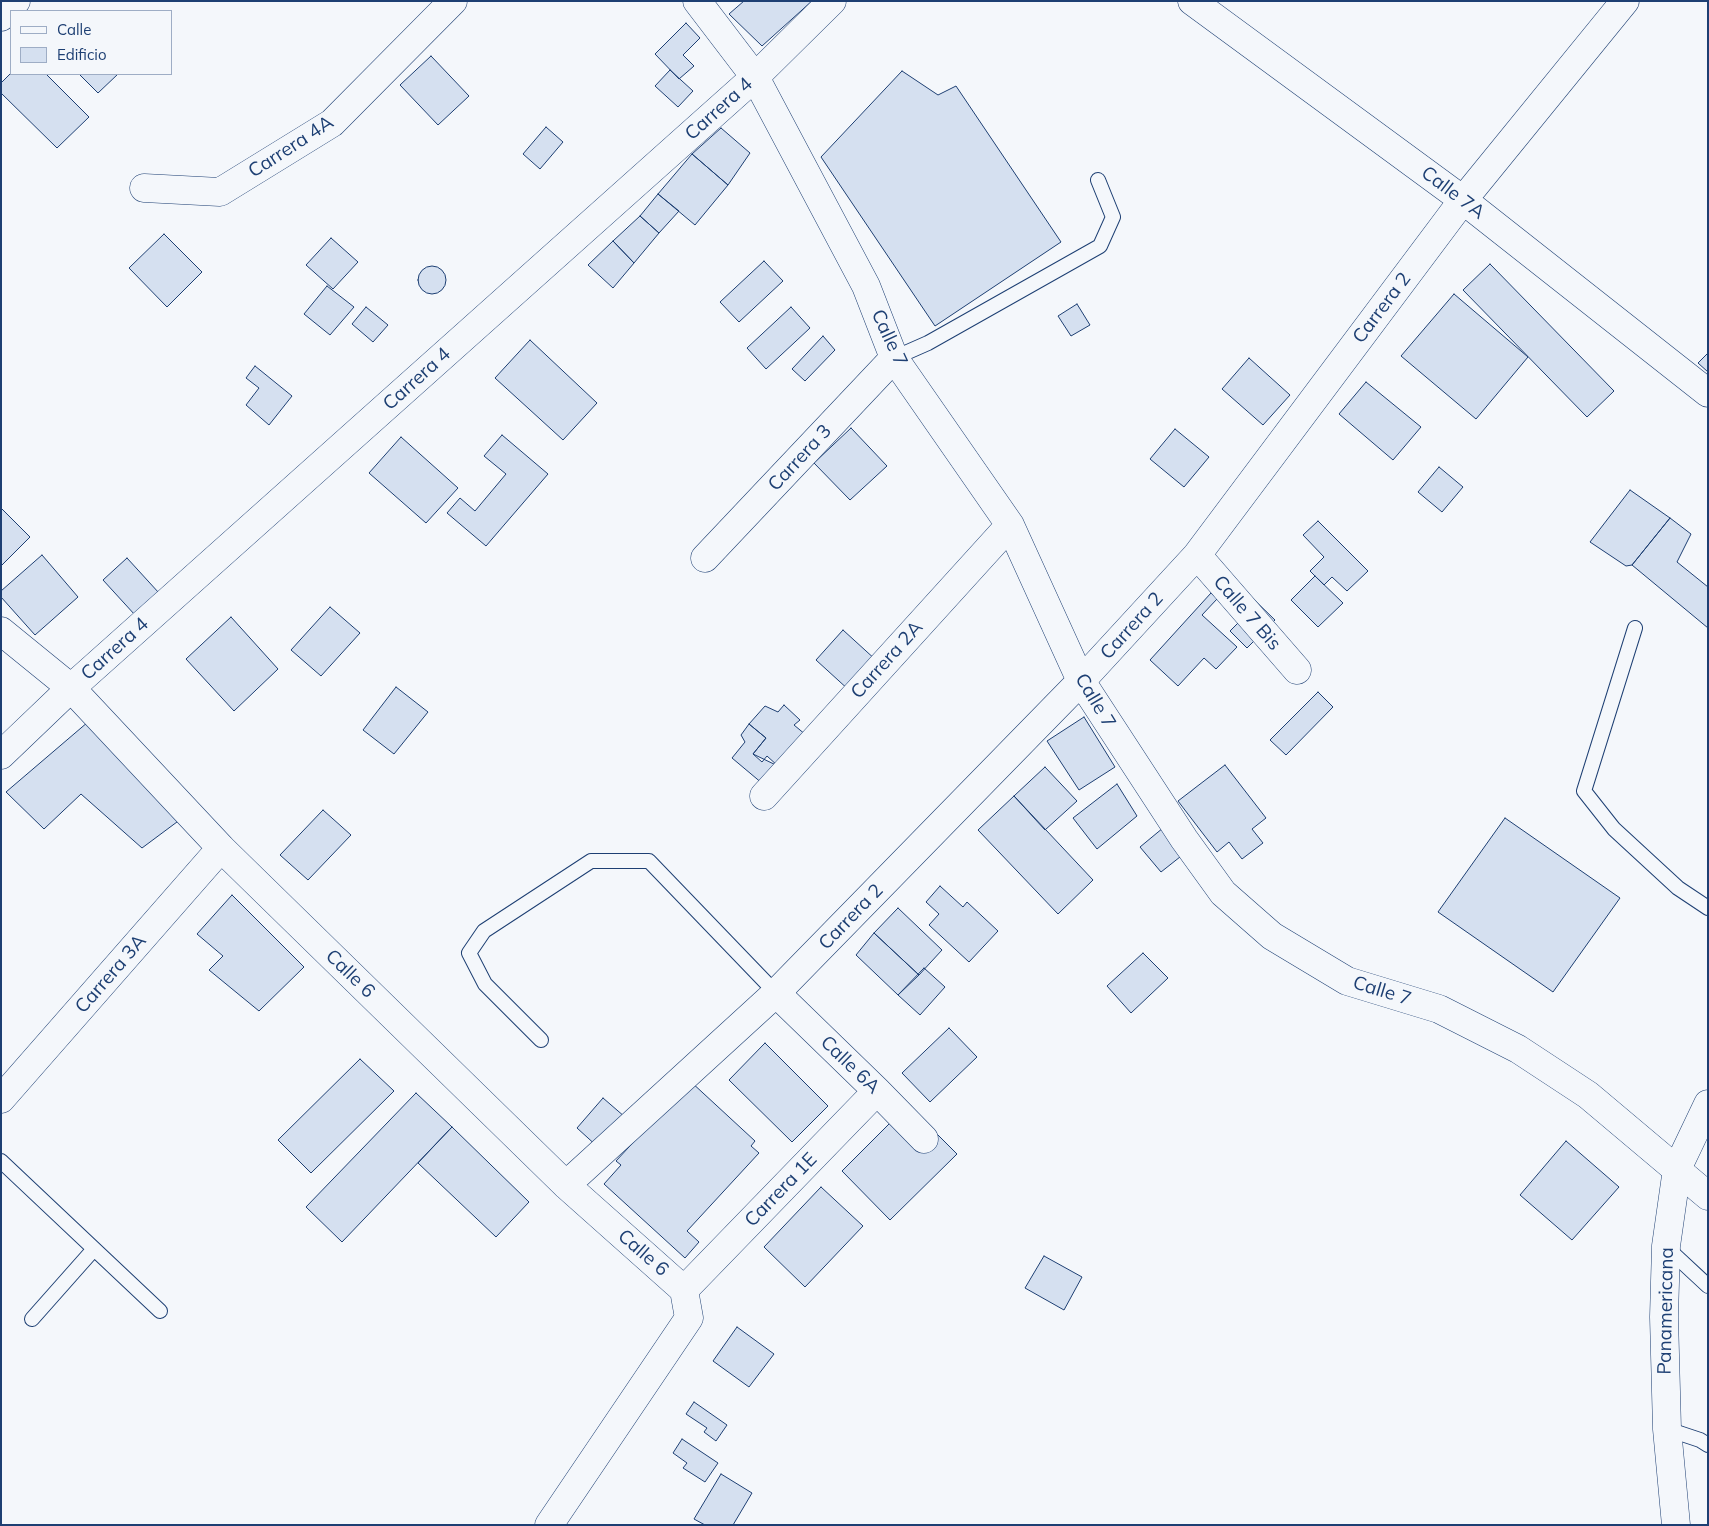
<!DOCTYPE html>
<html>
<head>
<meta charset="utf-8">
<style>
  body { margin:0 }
  #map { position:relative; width:1709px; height:1526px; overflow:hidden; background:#f4f7fb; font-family:Mulish,sans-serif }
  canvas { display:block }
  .frame { position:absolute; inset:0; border:2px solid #1d3f73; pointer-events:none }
  .legend { position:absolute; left:10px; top:10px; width:162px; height:65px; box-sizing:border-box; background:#f4f7fb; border:1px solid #9eadc5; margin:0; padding:6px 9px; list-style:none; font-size:15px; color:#1d3f73 }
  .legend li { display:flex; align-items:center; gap:10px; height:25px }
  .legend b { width:25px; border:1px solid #9eadc5 }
</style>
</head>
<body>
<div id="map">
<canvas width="1709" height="1526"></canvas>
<div class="frame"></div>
<ul class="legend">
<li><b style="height:6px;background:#f4f7fb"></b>Calle</li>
<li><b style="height:14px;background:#d5e0f0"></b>Edificio</li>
</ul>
</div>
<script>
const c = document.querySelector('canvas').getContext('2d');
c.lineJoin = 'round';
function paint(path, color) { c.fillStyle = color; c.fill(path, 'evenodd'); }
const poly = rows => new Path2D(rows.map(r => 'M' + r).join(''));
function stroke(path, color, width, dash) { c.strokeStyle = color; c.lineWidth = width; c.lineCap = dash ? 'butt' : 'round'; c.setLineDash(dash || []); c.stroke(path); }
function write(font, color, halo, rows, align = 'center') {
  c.font = font + ' Mulish,sans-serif'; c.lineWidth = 4; c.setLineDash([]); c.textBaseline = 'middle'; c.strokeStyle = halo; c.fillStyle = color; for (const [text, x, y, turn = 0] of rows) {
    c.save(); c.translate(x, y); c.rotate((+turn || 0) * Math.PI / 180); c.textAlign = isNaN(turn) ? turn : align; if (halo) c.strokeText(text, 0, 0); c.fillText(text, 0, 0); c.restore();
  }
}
const building = poly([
  [744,1,812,1,762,46,729,14,744,1],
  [686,23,700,38,683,55,694,66,679,79,655,54,686,23],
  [431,56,469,96,438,125,400,85,431,56],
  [670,70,693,91,678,107,655,86,670,70],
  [902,71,938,95,956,86,1061,242,935,326,821,157,902,71],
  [11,73,46,74,89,117,57,148,1,93,1,83,11,73],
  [79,74,118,74,98,93,79,74],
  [546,127,563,142,540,169,523,154,546,127],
  [721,128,750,153,728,185,692,154,721,128],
  [692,154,728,185,695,225,658,194,692,154],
  [658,194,679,211,659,233,640,216,658,194],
  [640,216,659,233,634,263,613,241,640,216],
  [164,234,202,272,167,307,129,268,164,234],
  [331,238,358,262,333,289,306,265,331,238],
  [613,241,634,263,613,288,588,265,613,241],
  [764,261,783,281,739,322,720,302,764,261],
  [1490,264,1614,391,1587,417,1463,290,1490,264],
  '418 280a14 14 0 1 1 28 0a14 14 0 1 1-28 0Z',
  [327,286,354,307,330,335,304,314,327,286],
  [1454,294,1528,357,1476,419,1401,356,1454,294],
  [1077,304,1090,325,1071,336,1058,316,1077,304],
  [366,307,388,325,373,342,352,324,366,307],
  [791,307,810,328,766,369,747,348,791,307],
  [823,336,835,350,805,381,792,369,823,336],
  [530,340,597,403,563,440,495,378,530,340],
  [1708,353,1708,372,1698,363,1708,353],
  [1249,358,1290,395,1263,425,1222,389,1249,358],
  [255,366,292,396,269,425,246,405,259,388,246,378,255,366],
  [1366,382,1421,427,1393,460,1339,414,1366,382],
  [851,428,887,466,850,500,814,463,851,428],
  [1175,429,1209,457,1184,487,1150,459,1175,429],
  [502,435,548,474,486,546,447,513,460,498,475,511,506,474,484,456,502,435],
  [401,437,458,488,426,523,369,473,401,437],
  [1439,467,1463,487,1442,512,1418,492,1439,467],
  [1630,490,1670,518,1632,565,1626,566,1590,542,1630,490],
  [1,508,30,537,1,566,1,508],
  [1670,518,1691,534,1677,562,1708,587,1708,628,1632,565,1670,518],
  [1318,521,1368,571,1347,591,1332,577,1324,585,1310,571,1324,557,1303,535,1318,521],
  [42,555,78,597,35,635,1,597,1,591,42,555],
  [127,558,159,593,135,615,103,580,127,558],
  [1315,576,1343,603,1318,627,1291,600,1315,576],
  [1239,585,1275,620,1247,648,1230,631,1244,617,1239,585],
  [1211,593,1217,599,1202,615,1237,647,1216,669,1204,658,1178,686,1150,660,1211,593],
  [330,607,360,633,321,676,291,650,330,607],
  [231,617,278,669,234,711,186,659,231,617],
  [843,630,877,661,850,691,816,660,843,630],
  [396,687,428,712,394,754,363,730,396,687],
  [1318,692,1333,707,1286,755,1270,740,1318,692],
  [784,705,800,720,794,725,806,735,778,766,753,754,766,738,749,724,765,706,778,712,784,705],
  [1084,717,1115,767,1079,790,1047,741,1084,717],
  [88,722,185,816,142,848,81,794,44,829,6,792,88,722],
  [749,724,766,738,753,754,762,762,767,756,778,766,763,784,732,758,745,742,741,735,749,724],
  [1225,765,1266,818,1252,829,1263,843,1242,859,1229,842,1217,852,1178,801,1225,765],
  [1045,767,1077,801,1045,830,1014,796,1045,767],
  [1117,784,1137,816,1097,849,1073,818,1117,784],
  [1014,796,1093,880,1058,914,978,830,1014,796],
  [323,810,351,835,308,880,280,855,323,810],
  [1505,818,1620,898,1553,992,1438,912,1505,818],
  [1163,828,1185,853,1161,872,1140,847,1163,828],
  [940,886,963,907,967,902,998,931,969,962,929,925,939,914,926,902,940,886],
  [232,895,304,967,259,1011,209,970,223,956,197,934,232,895],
  [898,908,942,950,919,975,874,933,898,908],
  [874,933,919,975,898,995,856,955,874,933],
  [1143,953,1168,978,1131,1013,1107,986,1143,953],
  [924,968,945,987,920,1015,898,995,924,968],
  [949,1028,977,1057,930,1102,902,1073,949,1028],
  [765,1043,828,1106,792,1142,729,1080,765,1043],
  [360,1059,394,1091,311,1173,278,1140,360,1059],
  [690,1081,755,1141,751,1146,759,1153,687,1231,699,1242,685,1258,604,1184,621,1165,616,1161,690,1081],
  [416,1093,452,1127,342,1242,306,1207,416,1093],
  [603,1098,625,1117,599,1148,577,1128,603,1098],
  [908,1105,957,1154,890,1220,842,1171,908,1105],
  [452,1127,529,1202,496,1237,418,1163,452,1127],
  [1566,1141,1619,1187,1572,1240,1520,1195,1566,1141],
  [821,1187,863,1226,805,1287,764,1247,821,1187],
  [1044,1256,1082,1277,1064,1310,1025,1288,1044,1256],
  [737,1327,774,1354,749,1387,713,1361,737,1327],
  [694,1402,727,1425,716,1441,704,1432,707,1428,686,1414,694,1402],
  [682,1439,718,1463,705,1482,683,1468,687,1463,673,1453,682,1439],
  [721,1474,752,1493,733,1525,705,1525,694,1519,721,1474]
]);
const lane = poly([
  [894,358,928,343,1100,246,1113,217,1098,180],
  [1635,628,1584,791,1614,829,1678,888,1708,908],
  [541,1040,485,984,469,953,484,931,591,861,649,861,776,993],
  [1,1161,160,1311],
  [1666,1247,1708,1286],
  [32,1319,94,1249],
  [1667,1429,1700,1440,1708,1445]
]);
const street = poly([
  [697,1,755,77,866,286,894,358,1010,525,1081,681,1184,839,1223,893,1272,936,1347,981,1439,1009,1518,1049,1588,1095,1708,1196],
  [1192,1,1463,200,1708,393],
  [1,17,16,1],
  [144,188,220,192,332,123,453,1],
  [1197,555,1297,670],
  [705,558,894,358],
  [1,631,71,688,221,848,566,1185,684,1290,689,1318,549,1525],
  [764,796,1010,525],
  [776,993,877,1091,924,1139],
  [1,1099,221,848],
  [566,1185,776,993,1081,681,1197,555,1463,200,1625,1],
  [684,1290,877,1091]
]);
const secondary = poly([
  [1,755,71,688,755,77,832,1]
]);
const primary = poly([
  [1676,1525,1667,1429,1664,1317,1666,1246,1677,1169,1708,1104]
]);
const streetNames = [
  ["Carrera 4",719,109,-42],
  ["Carrera 4A",291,147,-33],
  ["Calle 7A",1453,193,37],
  ["Carrera 2",1382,308,-53],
  ["Calle 7",889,338,65],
  ["Carrera 4",417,379,-42],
  ["Carrera 3",800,458,-47],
  ["Calle 7 Bis",1247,613,49],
  ["Carrera 2",1132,626,-48],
  ["Carrera 4",115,649,-42],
  ["Carrera 2A",887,660,-48],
  ["Calle 7",1095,701,59],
  ["Carrera 2",851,917,-46],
  ["Carrera 3A",111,974,-49],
  ["Calle 6",350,974,44],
  ["Calle 7",1382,991,17],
  ["Calle 6A",850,1065,44],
  ["Carrera 1E",781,1190,-46],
  ["Calle 6",643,1253,41],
  ["Panamericana",1666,1311,-89]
];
paint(building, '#d5e0f0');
stroke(building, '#1d3f73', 1);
stroke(lane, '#1d3f73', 16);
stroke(street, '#1d3f73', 29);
stroke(secondary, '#1d3f73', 29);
stroke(primary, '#1d3f73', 29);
stroke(lane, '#f4f7fb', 14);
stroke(street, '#f4f7fb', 28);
stroke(secondary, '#f4f7fb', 28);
stroke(primary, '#f4f7fb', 28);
write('19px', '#1d3f73', '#f4f7fb', streetNames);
</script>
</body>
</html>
